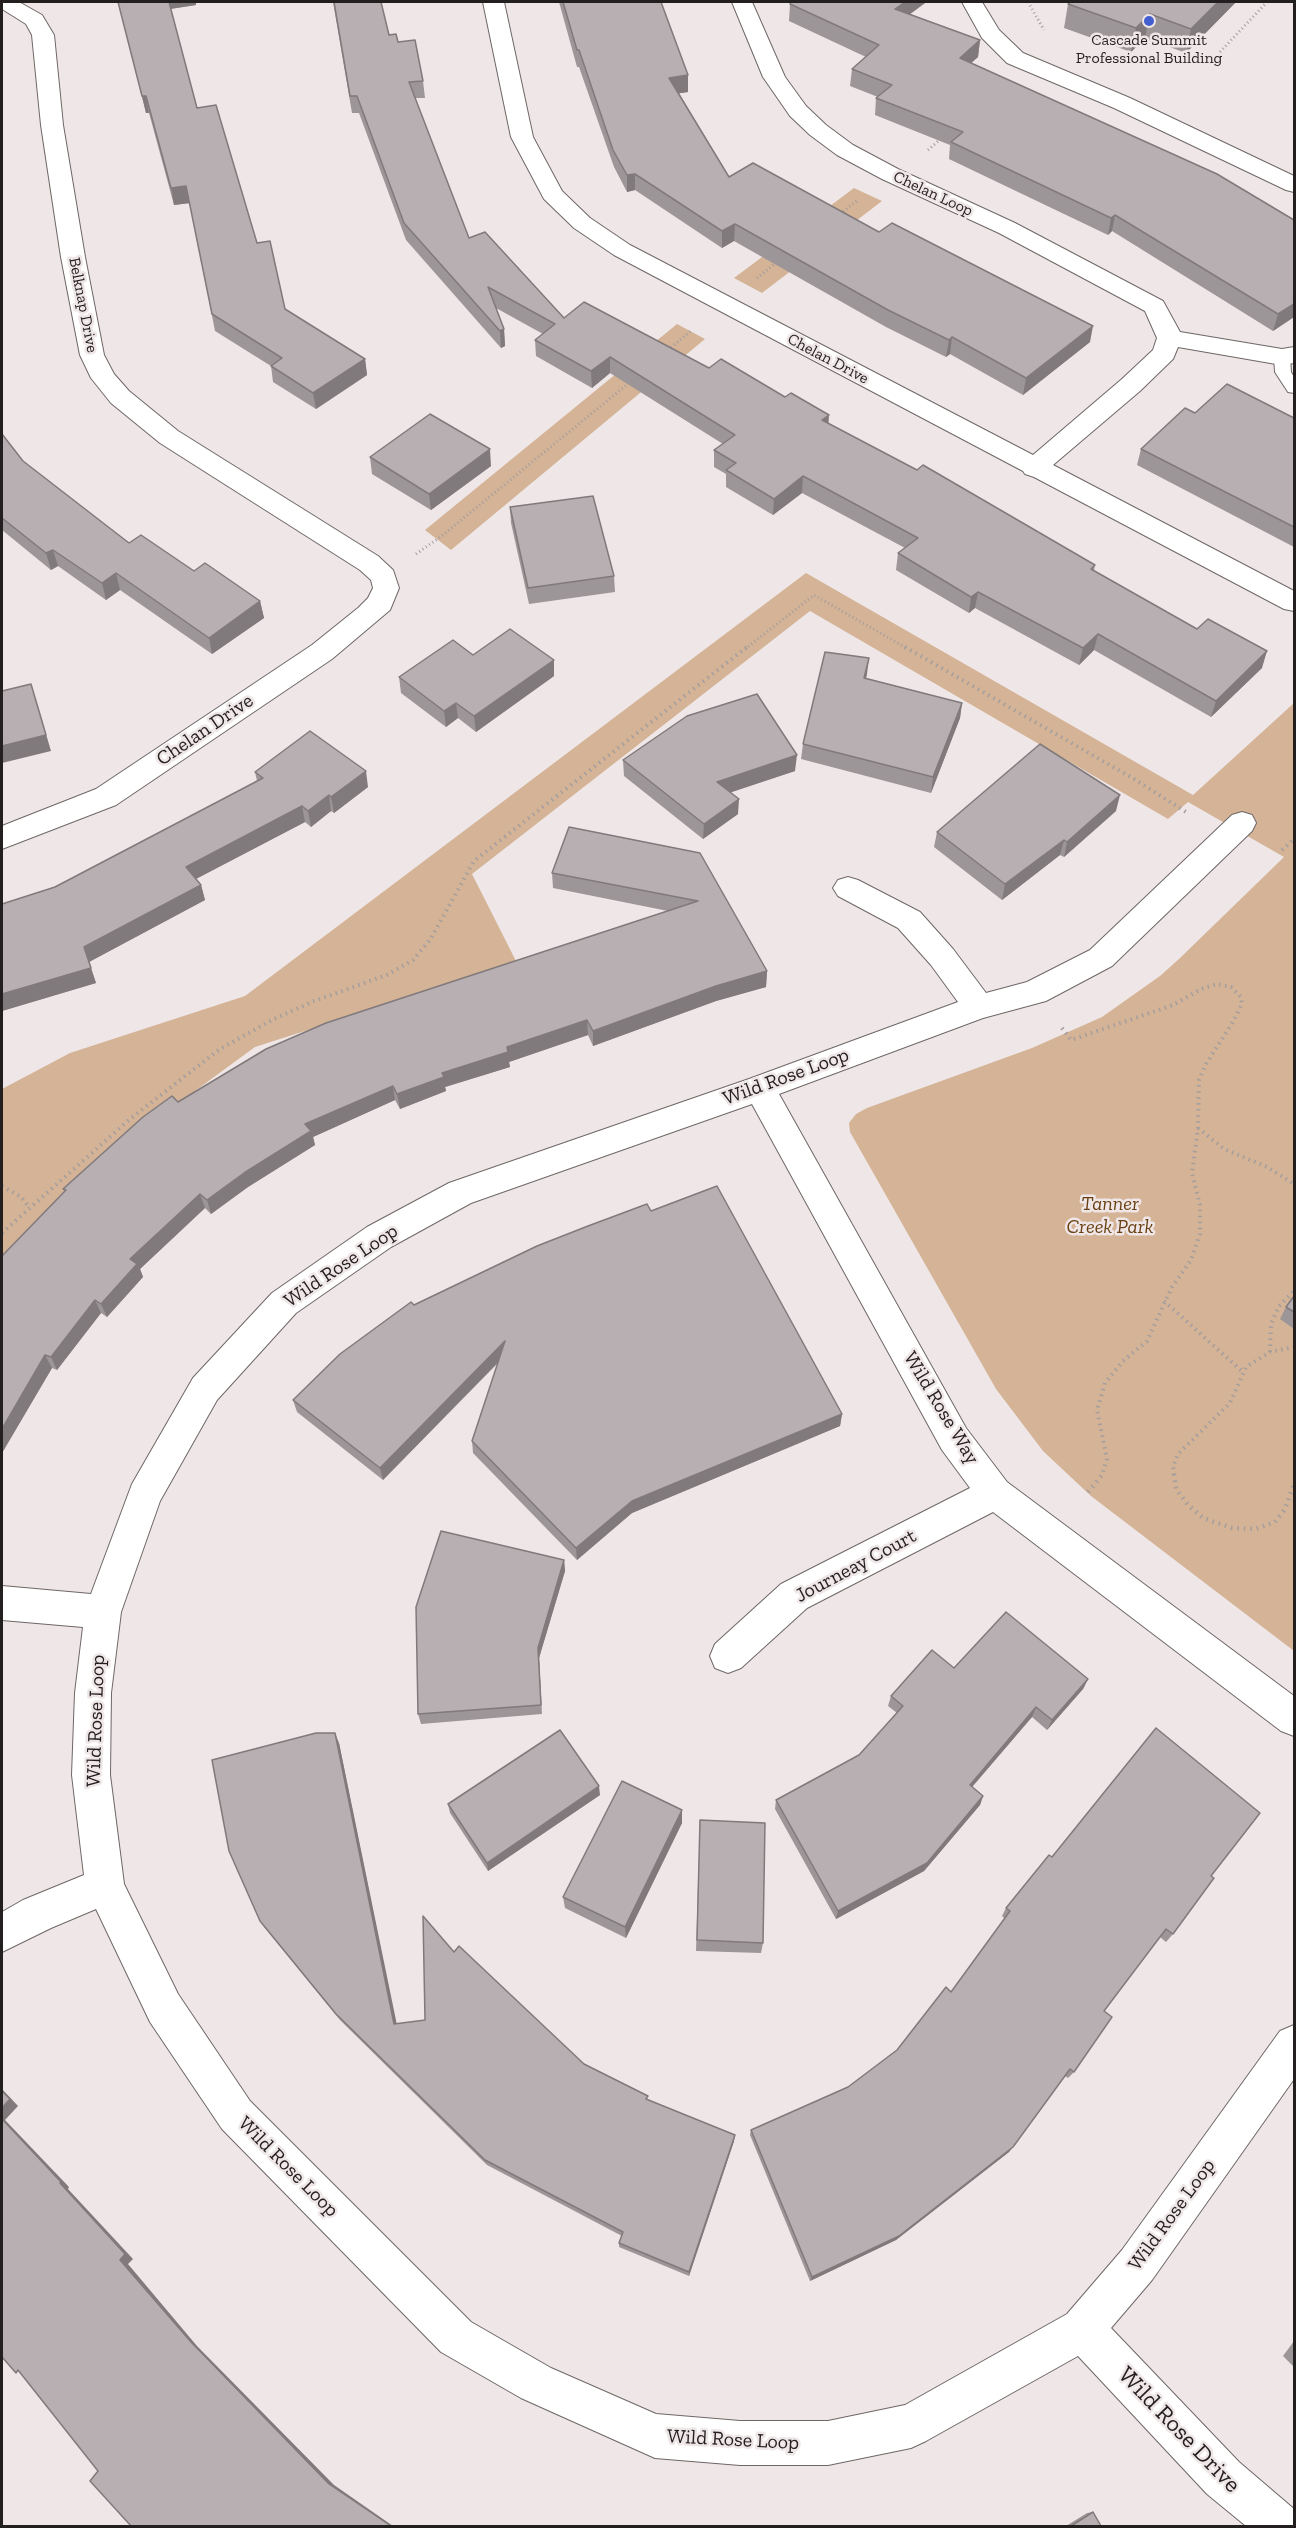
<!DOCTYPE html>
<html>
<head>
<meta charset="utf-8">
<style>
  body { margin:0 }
  #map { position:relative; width:1296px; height:2528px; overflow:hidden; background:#efe7e7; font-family:"Zilla Slab",serif }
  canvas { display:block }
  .frame { position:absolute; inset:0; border:3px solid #221f1e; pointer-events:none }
</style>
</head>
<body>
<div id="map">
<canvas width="1296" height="2528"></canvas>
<div class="frame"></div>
</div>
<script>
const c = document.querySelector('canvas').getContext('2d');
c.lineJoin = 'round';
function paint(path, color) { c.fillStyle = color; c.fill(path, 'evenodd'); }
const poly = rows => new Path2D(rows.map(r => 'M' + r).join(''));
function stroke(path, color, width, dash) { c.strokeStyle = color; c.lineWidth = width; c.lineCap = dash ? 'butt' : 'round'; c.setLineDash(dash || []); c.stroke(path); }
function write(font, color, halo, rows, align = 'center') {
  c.font = font + ' "Zilla Slab",serif'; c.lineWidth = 5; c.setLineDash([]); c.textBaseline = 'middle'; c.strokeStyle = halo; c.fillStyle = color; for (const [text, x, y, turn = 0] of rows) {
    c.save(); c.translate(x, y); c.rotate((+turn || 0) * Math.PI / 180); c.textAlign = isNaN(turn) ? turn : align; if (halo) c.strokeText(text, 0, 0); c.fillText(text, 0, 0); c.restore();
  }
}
const green = poly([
  [854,188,882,201,762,293,734,278],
  [677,324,705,339,451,550,425,530],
  [806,573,1193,795,1294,703,1294,1651,1091,1496,1043,1451,996,1389,850,1132,849,1123,856,1114,867,1108,1032,1048,1102,1017,1160,976,1179,959,1284,857,1188,802,1168,819,810,611,472,874,517,963,255,1047,184,1099,2,1258,2,1089,70,1053,245,996]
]);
const pathFar2 = poly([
  [1028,2,1044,30],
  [1220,52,1267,2],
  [928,150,943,137],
  [840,214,858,200],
  [757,278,777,262],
  [668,350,692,330],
  [416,554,443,535,630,382],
  [745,649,814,595,908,649]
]);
const pathFar1 = poly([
  [905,647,1134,779,1186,812],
  [1282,850,1294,839],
  [1062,1028,1071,1040,1173,1005,1201,989,1217,984,1231,987,1241,997,1242,1004,1233,1022,1206,1064,1199,1080,1198,1128,1192,1173,1200,1205,1200,1234,1191,1260,1172,1287,1147,1341,1123,1361,1105,1383,1097,1410,1107,1459,1102,1475],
  [1198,1128,1224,1149,1267,1167,1294,1184],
  [2,1186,21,1197,29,1207],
  [2,1233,130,1119,220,1049,272,1020,314,1001,387,975,413,960,430,940,474,861,747,647],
  [1164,1301,1244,1373],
  [1270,1352,1271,1324,1279,1306,1294,1291],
  [1174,1475,1173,1466,1178,1454,1230,1403,1246,1367,1270,1352,1294,1347]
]);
const path = poly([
  [1174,1474,1176,1489,1188,1505,1203,1518,1232,1528,1256,1529,1275,1522,1285,1509,1294,1484],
  [1088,1492,1103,1474]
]);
const service = poly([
  [1282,352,1290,357,1291,372,1294,377,1294,393,1288,392,1275,372,1274,357,1282,352]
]);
const minor = poly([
  [2,2,19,2,42,15,54,35,63,125,85,257,104,355,114,374,129,391,178,431,378,556,393,570,399,588,390,610,332,659,116,805,2,849,2,826,96,789,312,645,358,608,368,598,373,588,371,580,360,570,160,443,111,403,91,378,80,355,61,257,41,125,32,35,26,24,2,9,2,2],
  [483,2,504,2,533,137,562,191,590,218,630,245,1033,455,1122,379,1153,350,1157,338,1145,311,999,233,882,179,837,155,810,135,790,116,763,77,732,2,752,2,785,77,806,106,826,125,853,145,898,169,1015,223,1163,301,1180,332,1282,349,1294,347,1294,363,1282,365,1178,347,1173,359,1140,391,1053,465,1294,591,1294,611,1284,609,1034,477,1025,474,1023,471,614,255,574,228,544,199,511,137,483,2],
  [962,2,982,2,999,30,1023,53,1130,98,1294,176,1294,192,1286,190,1114,108,1007,63,982,38,962,2],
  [1242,812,1252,815,1256,823,1252,831,1112,966,1046,1001,983,1018,779,1094,966,1428,1007,1482,1294,1696,1294,1736,1281,1731,993,1512,807,1608,741,1668,728,1673,715,1668,710,1656,715,1644,781,1584,970,1488,942,1450,752,1104,471,1203,391,1247,296,1313,217,1400,160,1501,121,1612,111,1693,110,1775,124,1884,178,1994,250,2101,471,2322,551,2368,656,2414,740,2421,828,2421,905,2405,1067,2314,1122,2250,1280,2031,1294,2025,1294,2079,1152,2280,1111,2328,1239,2462,1294,2509,1294,2526,1246,2526,1207,2494,1078,2356,926,2441,911,2448,828,2465,740,2465,655,2458,521,2398,441,2352,222,2129,150,2022,96,1909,51,1928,2,1952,2,1912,23,1900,84,1875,72,1775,75,1693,83,1627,2,1620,2,1586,91,1594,132,1484,193,1378,272,1293,367,1227,449,1183,749,1079,958,1002,931,965,898,928,838,896,833,888,838,880,848,877,858,880,920,912,953,949,986,993,1027,982,1090,950,1232,815,1242,812]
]);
const wall = poly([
  [118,2,196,2,196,5,171,9,197,108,257,243,285,309,365,359,367,375,316,409,273,382,271,366,215,331,190,203,174,205,149,113,146,113],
  [333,2,381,2,389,35,398,42,423,81,425,98,415,98,469,238,564,318,709,368,829,424,1095,565,1094,571,1262,668,1211,717,1094,650,1079,665,975,608,969,613,896,570,898,553,905,548,802,493,773,515,726,487,726,474,714,467,714,450,723,444,610,373,592,388,536,356,535,340,543,334,496,308,504,329,505,346,501,348,406,240,359,113,352,113],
  [559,2,661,2,688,75,688,92,679,93,729,177,879,232,1090,342,1023,395,950,354,946,357,886,327,734,241,722,248,635,190,627,192,614,167,579,67,577,67],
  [1236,2,1186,53,1145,38,1131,52,1064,28,1068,4],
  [925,3,910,14,980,40,978,57,971,63,1294,317,1273,331,1112,231,1108,235,949,159,950,145,875,115,876,98,878,97,850,86,852,69,866,57,789,21,790,4],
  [1195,413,1294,418,1294,547,1137,465,1141,449],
  [2,434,23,461,129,543,260,601,264,618,212,654,120,590,106,600,58,566,51,570,2,530],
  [370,457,491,466,431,510,372,474],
  [510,507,614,576,615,592,529,604,511,523],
  [473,655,554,676,476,732,458,718,446,727,401,693,399,677],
  [867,674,866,678,962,703,960,718,931,793,801,759,803,744],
  [623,760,795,771,731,792,738,814,703,839,624,776],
  [255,772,368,787,334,813,331,811,311,827,305,822,196,879,201,885,205,900,89,962,96,983,2,1011,2,904,55,887,257,781],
  [1116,811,1064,857,1060,855,1002,900,934,847,937,832],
  [700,853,767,971,766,987,716,1001,593,1046,588,1035,509,1062,510,1067,445,1087,446,1091,400,1109,395,1100,313,1137,315,1145,248,1187,211,1214,205,1208,140,1269,143,1277,107,1317,101,1313,57,1370,52,1368,2,1453,65,1191,63,1189,178,1102,668,911,553,888,552,873],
  [651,1211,842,1414,840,1426,632,1513,577,1560,473,1453,472,1441,498,1363,383,1480,297,1412,293,1400,414,1305],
  [1294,1296,1294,1329,1280,1319,1286,1307],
  [564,1560,565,1571,539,1658,542,1714,421,1724,418,1714],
  [954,1668,1088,1679,1083,1689,1047,1730,1032,1717,972,1787,983,1796,980,1805,924,1871,836,1919,775,1809,776,1800,859,1755,897,1713,888,1706,891,1696],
  [339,1743,396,2024,425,2020,454,1952,584,2064,648,2100,734,2141,689,2276,619,2247,619,2243,622,2236,487,2165,340,2020,265,1928,260,1921],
  [600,1795,488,1871,450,1813,448,1804],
  [682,1810,682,1823,626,1938,565,1908,563,1897],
  [700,1820,763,1943,761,1953,696,1951],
  [1052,1857,1211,1876,1173,1934,1166,1942,1160,1937,1104,2011,1074,2072,1068,2078,1065,2076,1009,2152,896,2240,810,2281,750,2135,751,2130,848,2087,897,2050,951,1992,1005,1919,1002,1916,1006,1908],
  [1294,2341,1294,2367,1283,2356],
  [1093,2512,1101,2526,1066,2526,1087,2513]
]);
const shadedWall = poly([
  [168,2,196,2,196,5,169,9],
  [905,2,925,2,925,3,894,26,895,9],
  [1218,2,1236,2,1186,53,1191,29],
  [1150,14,1145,38,1131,52,1136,28],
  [980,40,978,57,958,75,960,58],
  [688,75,688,92,669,95,669,78],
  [142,96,146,96,149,113,146,113],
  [635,174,635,190,627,192,627,175],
  [186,186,190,203,174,205,171,188],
  [1115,215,1112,231,1108,235,1111,218],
  [735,224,734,241,722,248,722,231],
  [1294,304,1294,317,1273,331,1278,314],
  [1093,326,1090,342,1023,395,1026,378],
  [504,329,505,346,501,348,500,331],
  [952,337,950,354,946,357,949,340],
  [610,357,610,373,592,388,591,371],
  [365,359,367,375,316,409,313,393],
  [829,415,828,431,822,420],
  [490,449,491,466,431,510,429,494],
  [803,476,802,493,773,515,774,499],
  [53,550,58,566,51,570,46,553],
  [116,573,120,590,106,600,102,583],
  [978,592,975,608,969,613,971,597],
  [260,601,264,618,212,654,209,638],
  [1098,634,1094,650,1079,665,1083,648],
  [1267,651,1262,668,1211,717,1216,701],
  [869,658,867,674,862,694,864,678],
  [554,660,554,676,476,732,474,716],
  [36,700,51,751,2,763,2,746],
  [456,703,458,718,446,727,444,711],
  [962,703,960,718,931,793,933,777],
  [797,755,795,771,717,797,717,782],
  [366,771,368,787,334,813,331,797],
  [329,795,331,811,311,827,308,811],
  [1120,795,1116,811,1064,857,1067,842],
  [739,799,738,814,703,839,704,824],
  [302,806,305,822,190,882,186,867],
  [1064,840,1060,855,1002,900,1005,884],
  [201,885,205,900,89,962,96,983,2,1011,2,994,84,947],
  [767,971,766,987,716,1001,593,1046,593,1031,716,986],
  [587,1020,588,1035,509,1062,510,1067,445,1087,446,1091,400,1109,397,1094,442,1073,507,1047],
  [393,1086,395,1100,313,1137,315,1145,248,1187,211,1214,207,1200,305,1124],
  [200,1194,205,1208,140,1269,143,1277,107,1317,101,1304,130,1259],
  [95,1300,101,1313,57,1370,51,1357],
  [505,1341,506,1354,383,1480,380,1468],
  [45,1355,52,1368,2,1453,2,1429],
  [842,1414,840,1426,632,1513,577,1560,576,1548,632,1501],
  [564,1560,565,1571,539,1658,542,1714,538,1648],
  [1088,1679,1083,1689,1047,1730,1052,1720],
  [1036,1707,1032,1717,966,1794,970,1785],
  [335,1733,339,1743,398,2030,394,2024],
  [599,1786,600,1795,488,1871,487,1863],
  [983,1796,980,1805,924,1871,836,1919,838,1911],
  [682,1810,682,1823,626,1938,625,1927],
  [2,2089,18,2106,5,2120,69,2187,68,2189,133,2259,128,2264,197,2346,334,2485,393,2526,391,2526,329,2484,191,2342,120,2260,60,2183,2,2119],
  [735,2135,734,2141,689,2276,689,2272],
  [1013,2147,1009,2152,896,2240,810,2281,812,2277]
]);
const building = poly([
  [118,2,169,2,197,108,216,105,257,243,270,241,285,309,365,359,313,393,271,366,282,358,212,314,186,186,171,188,146,96,142,96,118,2],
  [334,2,381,2,389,35,396,34,398,42,415,40,423,81,409,82,469,238,485,232,564,318,584,302,709,368,721,359,785,397,791,393,829,415,822,420,917,470,923,465,1095,565,1091,569,1197,629,1208,619,1267,651,1216,701,1098,634,1083,648,978,592,971,597,898,553,918,538,803,476,774,499,726,470,736,463,714,450,735,435,610,357,591,371,535,340,555,324,488,287,504,329,500,331,404,223,357,96,350,96,334,2],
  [563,2,661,2,688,75,669,78,729,177,753,163,879,232,892,223,1093,326,1026,378,952,337,949,340,888,310,735,224,722,231,635,174,627,175,613,150,579,50,577,50,563,2],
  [791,2,905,2,895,9,980,40,960,58,1217,174,1294,220,1294,304,1278,314,1115,215,1111,218,951,142,963,132,876,98,892,85,852,69,879,45,790,4,791,2],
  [1071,2,1218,2,1191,29,1150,14,1136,28,1068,4,1071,2],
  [1227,384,1294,418,1294,527,1141,449,1185,408,1195,413,1227,384],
  [430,414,490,449,429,494,370,457,430,414],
  [2,434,23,461,129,543,141,535,194,571,205,563,260,601,209,638,116,573,102,583,53,550,46,553,2,518,2,434],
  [593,496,614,576,528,588,510,507,593,496],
  [510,629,554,660,474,716,456,703,444,711,399,677,453,640,473,655,510,629],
  [825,652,869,658,864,678,962,703,933,777,803,744,825,652],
  [31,684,46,735,2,746,2,691,31,684],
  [757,694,797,755,717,782,739,799,704,824,623,760,687,716,757,694],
  [310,731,366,771,331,797,329,795,308,811,302,806,186,867,201,885,84,947,91,968,2,994,2,904,55,887,263,778,255,772,310,731],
  [1040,744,1120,795,1067,842,1064,840,1005,884,937,832,1040,744],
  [569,827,700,853,767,971,716,986,593,1031,587,1020,507,1047,508,1052,442,1073,444,1077,397,1094,393,1086,305,1124,311,1131,244,1173,207,1200,200,1194,130,1259,137,1264,101,1304,95,1300,51,1357,45,1355,2,1429,2,1256,66,1190,63,1189,143,1117,172,1096,178,1102,266,1049,326,1023,698,901,552,873,569,827],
  [717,1186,842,1414,632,1501,576,1548,472,1441,505,1341,380,1468,293,1400,340,1354,411,1302,414,1305,537,1246,588,1226,647,1204,651,1211,717,1186],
  [1294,1296,1294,1312,1286,1307,1294,1296],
  [441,1531,564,1560,538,1648,541,1705,418,1714,416,1607,441,1531],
  [1006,1612,1088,1679,1052,1720,1036,1707,970,1785,983,1796,927,1863,838,1911,776,1800,859,1755,903,1706,891,1696,932,1650,954,1668,1006,1612],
  [1156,1728,1260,1813,1211,1876,1214,1878,1173,1934,1166,1929,1104,2011,1112,2017,1074,2072,1070,2069,1013,2147,899,2236,812,2277,751,2130,848,2087,897,2050,946,1987,951,1992,1010,1911,1006,1908,1049,1855,1052,1857,1156,1728],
  [560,1730,599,1786,487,1863,448,1804,560,1730],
  [316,1733,335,1733,394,2024,425,2020,423,1916,454,1952,459,1946,584,2064,648,2096,646,2099,735,2135,689,2272,619,2243,623,2232,485,2160,336,2014,260,1921,229,1851,212,1760,316,1733],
  [622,1781,682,1810,625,1927,563,1897,622,1781],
  [700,1820,765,1823,763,1943,697,1940,700,1820],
  [2,2091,10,2099,2,2108,2,2091],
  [2,2119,61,2182,60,2183,125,2254,120,2260,191,2342,329,2484,391,2526,131,2526,90,2481,98,2471,18,2370,16,2373,2,2357,2,2119],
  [1093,2512,1101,2526,1071,2526,1093,2512]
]);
const markers = [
  [1149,21,6,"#435ed1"]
];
const farPoinames = [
  ["Cascade Summit",1149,40],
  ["Professional Building",1149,58]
];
const farStreetnames = [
  ["Chelan Loop",933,194,25],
  ["Belknap Drive",83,305,79],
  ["Chelan Drive",828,359,28]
];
const streetNames = [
  ["Chelan Drive",205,730,-34],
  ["Wild Rose Loop",786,1077,-20],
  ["Wild Rose Loop",341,1266,-34],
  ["Wild Rose Way",941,1408,59],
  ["Journeay Court",856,1566,-28],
  ["Wild Rose Loop",96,1721,-88],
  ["Wild Rose Loop",288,2167,45],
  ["Wild Rose Loop",1172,2215,-54],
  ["Wild Rose Loop",733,2440,3]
];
const parkNames = [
  ["Tanner",1110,1204],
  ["Creek Park",1110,1227]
];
const nearStreetnames = [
  ["Wild Rose Drive",1179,2430,46]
];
paint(green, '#d4b396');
stroke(service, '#6e6766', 2);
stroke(minor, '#6e6766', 2);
stroke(pathFar2, '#a49e9d', 3, [1, 3]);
stroke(pathFar1, '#a49e9d', 4, [1.5, 4.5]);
stroke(path, '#a49e9d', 4.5, [1.5, 5]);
paint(service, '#fff');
paint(minor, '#fff');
paint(wall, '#9d9698');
paint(shadedWall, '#807a7c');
paint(building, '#b7afb1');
stroke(building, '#807a7c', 1.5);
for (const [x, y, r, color] of markers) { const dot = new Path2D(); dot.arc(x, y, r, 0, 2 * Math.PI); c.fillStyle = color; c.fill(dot); stroke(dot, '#efe7e7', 2); }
write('16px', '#221f1e', '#efe7e7', farPoinames);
write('16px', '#221f1e', '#efe7e7', farStreetnames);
write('20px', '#221f1e', '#efe7e7', streetNames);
write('italic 20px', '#6a4012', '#efe7e7', parkNames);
write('24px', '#221f1e', '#efe7e7', nearStreetnames);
</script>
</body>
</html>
